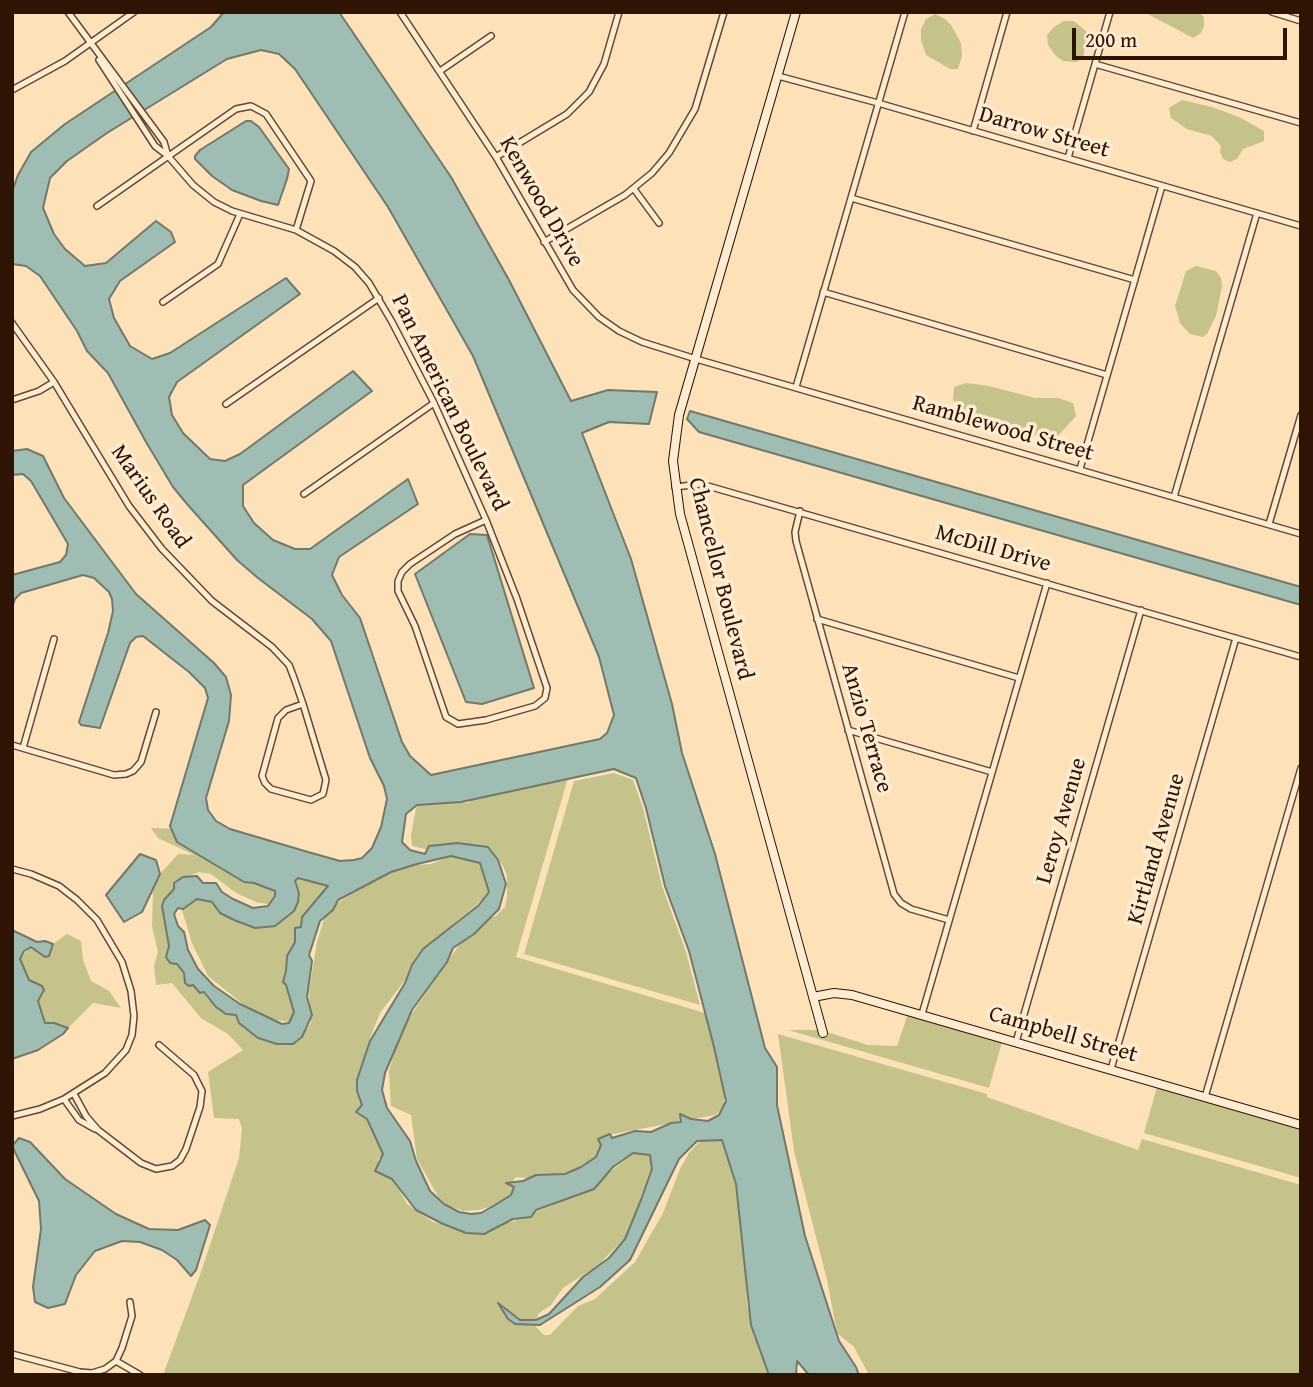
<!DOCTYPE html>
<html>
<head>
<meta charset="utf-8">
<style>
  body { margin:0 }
  #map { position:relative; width:1313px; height:1387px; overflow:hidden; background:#fde2b9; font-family:"Gentium Book Plus",serif }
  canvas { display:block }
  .frame { position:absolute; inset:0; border:14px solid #2f1304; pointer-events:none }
  .scale { position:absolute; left:1072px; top:28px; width:215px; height:32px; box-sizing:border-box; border:4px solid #2f1304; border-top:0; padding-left:9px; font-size:21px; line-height:24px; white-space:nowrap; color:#2f1304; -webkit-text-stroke:5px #feecd2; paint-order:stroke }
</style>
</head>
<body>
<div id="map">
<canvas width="1313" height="1387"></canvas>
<div class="frame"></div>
<div class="scale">200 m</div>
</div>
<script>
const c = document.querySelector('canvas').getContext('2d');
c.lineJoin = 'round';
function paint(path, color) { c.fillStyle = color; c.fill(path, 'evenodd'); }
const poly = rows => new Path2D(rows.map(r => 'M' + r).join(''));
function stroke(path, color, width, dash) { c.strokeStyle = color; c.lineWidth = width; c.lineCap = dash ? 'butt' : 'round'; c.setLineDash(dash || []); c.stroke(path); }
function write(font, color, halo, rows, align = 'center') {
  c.font = font + ' "Gentium Book Plus",serif'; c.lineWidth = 7; c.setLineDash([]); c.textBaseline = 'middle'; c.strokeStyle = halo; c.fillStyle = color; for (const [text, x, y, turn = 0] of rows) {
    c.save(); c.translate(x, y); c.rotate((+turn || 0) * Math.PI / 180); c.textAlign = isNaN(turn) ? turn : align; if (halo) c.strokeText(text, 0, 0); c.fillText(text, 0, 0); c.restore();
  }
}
const green = poly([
  [1144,12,1200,12,1204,18,1204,26,1201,33,1193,38],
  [935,14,945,19,951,25,961,43,962,56,958,69,950,69,926,55,921,40,921,29,926,19],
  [1064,21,1074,21,1086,31,1084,55,1077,62,1063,61,1056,56,1048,45,1047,35,1054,27],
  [1182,100,1212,107,1239,117,1264,131,1264,141,1243,149,1237,159,1230,162,1223,159,1220,152,1221,146,1212,136,1187,129,1171,118,1169,108],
  [1196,266,1216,271,1221,278,1222,286,1216,316,1207,334,1203,337,1190,334,1180,323,1175,306,1186,271],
  [966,383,989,386,1035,398,1058,398,1073,403,1076,416,1057,437,1025,435,962,411,953,400,954,387],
  [570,771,516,957,708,1014,726,1078,723,1109,715,1115,603,1136,599,1156,578,1175,544,1174,536,1179,516,1177,510,1184,516,1189,499,1204,479,1210,463,1211,447,1205,439,1198,417,1159,411,1115,391,1106,389,1071,395,1049,411,1015,459,945,489,918,496,916,505,907,507,896,507,876,503,866,491,849,460,843,435,844,429,850,412,846,411,835,416,808,426,798,468,803,472,798,481,795,489,796,499,788],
  [614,773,633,780,643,808,662,886,686,952,700,1005,524,954,574,781],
  [151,828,175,829,267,881,279,896,273,905,256,902,236,893,211,874,199,872,187,877,176,886,165,907,193,985,214,1000,289,1041,298,1042,311,1023,309,992,317,942,324,919,332,906,386,874,404,866,431,864,454,854,471,857,485,867,491,893,454,923,414,968,380,1013,370,1038,363,1065,360,1099,386,1152,378,1159,378,1165,395,1182,407,1204,433,1222,465,1229,486,1229,514,1221,587,1191,632,1154,653,1149,660,1160,626,1237,597,1266,563,1288,551,1305,538,1314,536,1327,544,1335,550,1335,578,1306,595,1299,635,1262,663,1213,680,1169,689,1153,698,1143,715,1136,728,1137,744,1217,747,1305,771,1375,163,1375,201,1272,239,1158,242,1129,239,1119,214,1118,208,1072,243,1050,228,1034,201,1018,172,983,156,985,154,965,158,952,152,926,153,889,160,874,178,854,194,855,158,838],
  [293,877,332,881,305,919,292,946,285,978,296,1004,293,1022,289,1022,271,1019,249,1009,208,976,192,943,182,910,188,901,209,896,217,904,288,916,299,900,300,892],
  [67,934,81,941,83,960,91,981,109,991,121,1008,93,1003,68,1028,54,1023,45,1023,38,1001,43,994,36,983,29,980,20,959,30,947,40,954,49,956,53,944],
  [908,1014,1002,1042,989,1088,788,1030,818,1030,820,1037,828,1036,827,1032,868,1045,897,1046],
  [778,1034,987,1094,987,1097,1138,1150,1142,1139,1301,1185,1301,1375,869,1375,854,1347,837,1333,827,1280,794,1151],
  [1157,1087,1301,1128,1301,1178,1144,1133]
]);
const water = poly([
  [224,12,339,12,451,177,509,280,571,401,608,390,657,392,649,424,609,422,582,433,631,559,672,704,682,753,715,854,765,1048,777,1067,777,1105,805,1236,839,1341,856,1367,859,1375,809,1375,797,1361,796,1375,769,1375,751,1325,736,1184,722,1140,697,1141,679,1159,630,1260,600,1287,540,1325,515,1324,508,1319,498,1303,520,1320,536,1320,549,1314,583,1277,609,1258,625,1239,641,1200,652,1169,650,1155,633,1153,613,1167,594,1189,536,1210,531,1217,513,1219,484,1234,466,1233,441,1223,416,1210,392,1179,375,1171,383,1154,367,1119,356,1112,362,1105,357,1091,357,1080,370,1041,405,983,412,965,423,949,479,905,489,892,480,863,451,856,417,864,391,872,338,900,333,910,320,921,309,955,312,961,307,997,312,1015,302,1037,293,1044,277,1044,258,1038,239,1023,236,1015,226,1014,216,1007,204,992,200,993,193,985,189,986,185,983,184,973,177,964,170,963,166,957,169,946,162,906,164,900,174,889,174,883,183,877,197,876,203,883,216,883,222,892,233,899,253,908,268,906,275,896,275,891,254,883,244,882,177,842,170,826,208,698,205,688,189,672,143,636,136,637,130,643,100,728,81,725,79,722,108,633,113,611,112,599,109,592,94,578,83,575,21,593,15,599,12,608,12,575,60,562,66,555,68,544,31,481,23,474,12,475,12,451,27,449,43,456,64,498,136,594,214,663,226,677,231,695,229,721,206,798,208,810,216,821,230,829,308,852,340,861,354,860,362,858,372,848,381,827,387,799,384,786,370,758,331,641,312,619,258,578,237,560,187,504,173,487,146,442,108,373,87,351,77,331,40,276,26,266,12,264,13,189,18,175,31,152,65,124,211,27,224,12],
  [261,50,279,54,295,69,388,207,473,356,599,657,614,715,607,733,600,739,431,775,410,756,402,742,360,618,342,595,332,575,339,557,418,504,408,479,310,549,295,549,273,540,254,523,243,506,243,485,372,391,353,371,240,454,225,461,210,459,183,433,172,415,169,397,177,382,300,294,286,278,170,353,152,359,130,346,114,318,109,299,120,281,175,242,171,232,156,221,106,263,85,266,65,249,54,234,43,208,50,178,67,161,107,133,227,59,261,50],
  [614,769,636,778,646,808,665,886,689,951,714,1047,726,1101,719,1115,708,1121,691,1119,680,1114,681,1122,671,1123,651,1132,635,1131,612,1138,610,1134,598,1139,601,1145,596,1157,581,1167,565,1174,536,1175,523,1181,506,1183,514,1187,511,1195,495,1205,481,1213,471,1214,459,1212,444,1204,430,1191,416,1161,410,1141,387,1108,382,1090,385,1073,412,1010,447,962,453,948,474,934,499,909,506,884,498,860,488,847,457,843,429,846,425,854,410,850,402,842,406,814,417,805,461,802,614,769],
  [298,878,328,886,302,917,301,927,295,928,295,942,287,956,286,971,283,982,286,985,294,1012,289,1023,282,1024,240,1004,214,986,198,969,188,950,184,932,178,926,174,914,178,908,183,909,197,899,212,902,220,913,234,920,255,928,275,926,294,911,298,902,299,893,295,881,298,878],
  [246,121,251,121,259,127,289,169,287,179,278,205,261,201,232,190,212,176,195,159,195,156,200,150,246,121],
  [690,411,1301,587,1301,605,699,432,687,419,690,411],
  [470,534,487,535,534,688,482,704,466,702,415,574,470,534],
  [140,854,156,860,160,874,142,912,124,922,106,895,140,854],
  [12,930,37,942,45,941,53,944,49,956,45,957,31,947,24,951,20,959,29,980,42,986,44,990,38,1001,45,1023,54,1023,68,1028,63,1034,38,1050,12,1059,12,930],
  [19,1138,30,1142,65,1179,116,1214,149,1229,178,1230,205,1220,210,1225,196,1270,191,1276,177,1260,162,1250,140,1242,122,1241,95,1251,76,1275,65,1304,48,1308,35,1302,33,1287,41,1229,39,1201,12,1146,19,1138]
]);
const street = poly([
  [68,12,164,142,168,156,193,185,214,202,232,211,296,230,334,251,355,267,369,283,392,322,434,403,486,520,517,599,547,688,545,698,535,706,486,720,458,724,446,717,415,626,398,591,398,581,402,572,410,564,455,534,486,520],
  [400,12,496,157,573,290,599,317,619,331,642,342,696,359,1301,534],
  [1272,12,1301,21],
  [99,60,155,146,168,156],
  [1095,64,1301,123],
  [440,71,491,36],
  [778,76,878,103,1301,226],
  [12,90,65,61,134,12],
  [973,131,1007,12],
  [496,157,567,114,589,92,604,64,619,12],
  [1068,158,1110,12],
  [634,189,659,223],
  [851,198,1135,280],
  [97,206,236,109,251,106,266,114,311,181,296,230],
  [544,242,625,195,652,173,669,153,695,109,724,12],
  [823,292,1107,375],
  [163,302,218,264,240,214],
  [12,323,54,382,129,506,162,549,212,601,272,647,289,665,294,678,303,704,326,780,323,794,311,800,271,789,265,783,262,776,278,718,286,710,303,704],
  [796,387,905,12],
  [12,400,39,391,54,382],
  [226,404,379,298],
  [1080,469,1162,186],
  [675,487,701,484,1301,657],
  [304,494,434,403],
  [1174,497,1257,213],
  [800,511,795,532,796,541,894,894,901,903,911,909,949,920],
  [1269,524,1301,415],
  [817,619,1019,678],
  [848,730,992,772],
  [12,745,114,775,126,774,133,771,141,762,156,712],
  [23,748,54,639],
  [12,869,31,874,59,886,77,900,97,920,122,962,131,991,134,1016,132,1035,126,1050,105,1073,64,1099,40,1109,12,1116],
  [922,1014,1047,583],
  [1016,1042,1141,610],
  [1111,1069,1236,638],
  [74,1094,86,1116,98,1130,141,1163,156,1169,172,1166,180,1160,186,1149,200,1107,202,1091,194,1075,159,1045],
  [1205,1097,1301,768],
  [64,1099,79,1120,95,1129],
  [12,1354,80,1372,92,1373,105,1369,116,1361,122,1348,132,1316,130,1302],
  [116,1361,140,1375]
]);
const secondary = poly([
  [796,12,679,415,673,461,680,514,823,1033],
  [813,997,834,993,852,995,1301,1125]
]);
const streetNames = [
  ["Darrow Street",1044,133,16],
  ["Kenwood Drive",541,202,60],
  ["Pan American Boulevard",449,403,64],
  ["Ramblewood Street",1003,429,16],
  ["Marius Road",150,497,55],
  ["McDill Drive",993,549,16],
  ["Chancellor Boulevard",720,579,76],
  ["Anzio Terrace",866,728,74],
  ["Leroy Avenue",1062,821,-74],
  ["Kirtland Avenue",1157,849,-74],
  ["Campbell Street",1063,1035,16]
];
paint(green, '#c5c28b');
paint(water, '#9fbdb2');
stroke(water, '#72796c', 2);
stroke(street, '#624731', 8);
stroke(secondary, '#2f1304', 10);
stroke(street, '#feecd2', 5);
stroke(secondary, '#feecd2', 8);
write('23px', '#2f1304', '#feecd2', streetNames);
</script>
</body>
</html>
